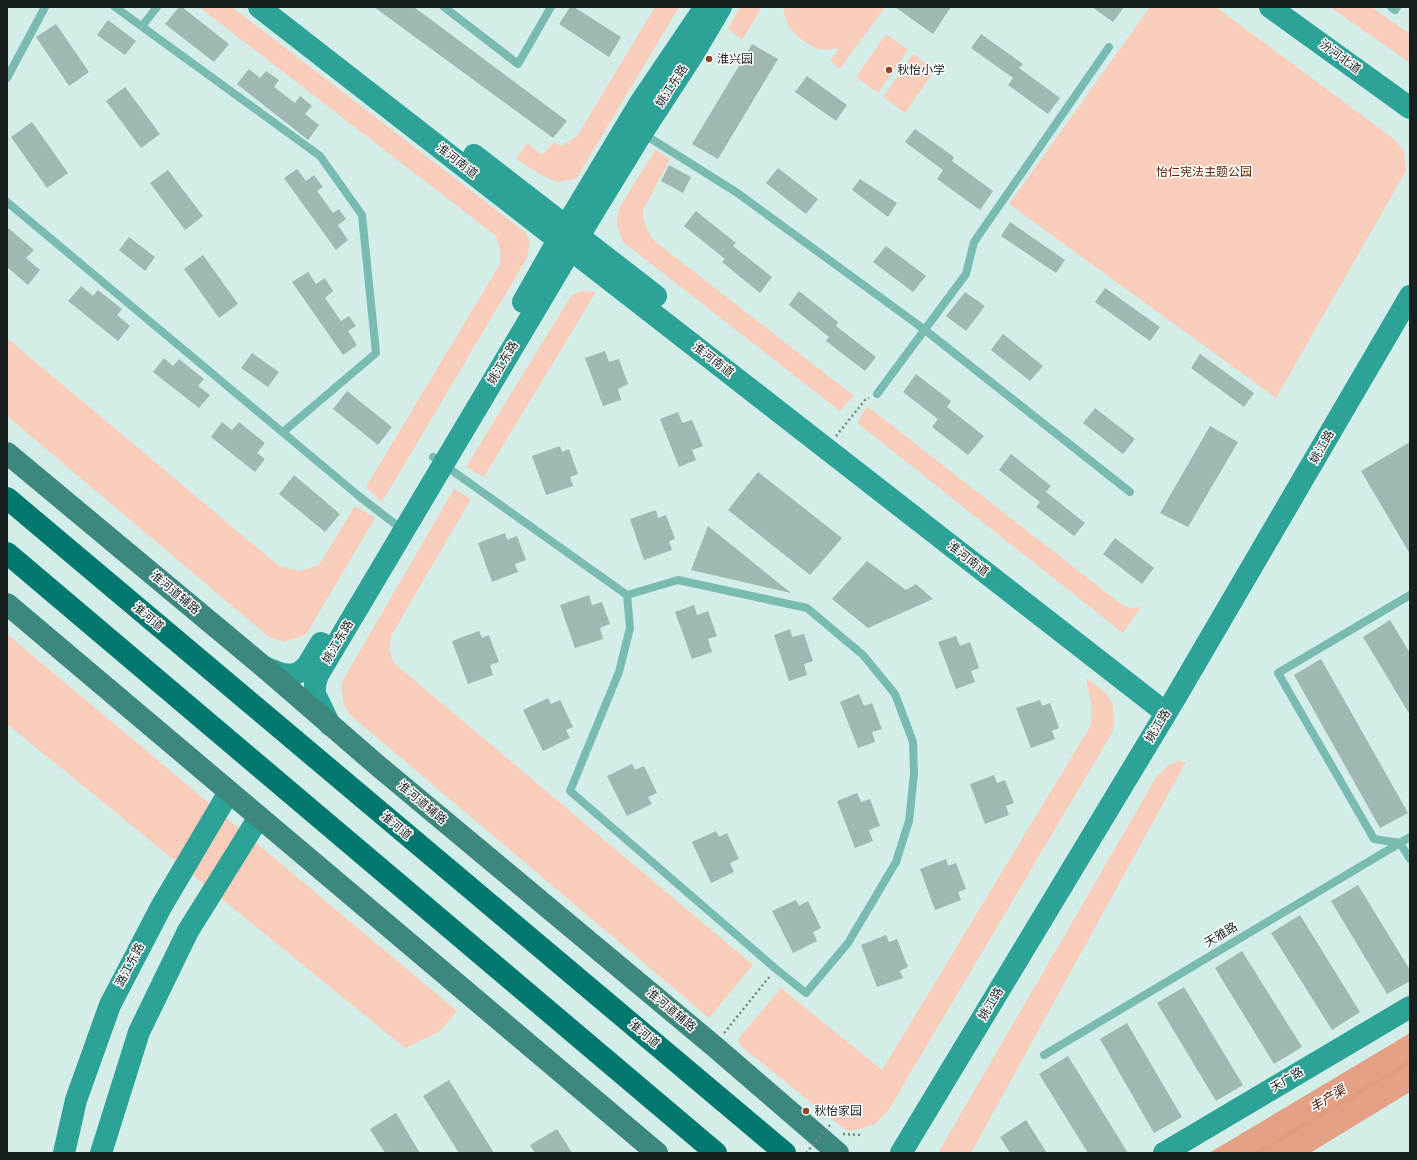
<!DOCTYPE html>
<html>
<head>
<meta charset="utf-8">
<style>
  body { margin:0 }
  #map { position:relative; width:1417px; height:1160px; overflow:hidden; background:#d3ede9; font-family:Raleway,sans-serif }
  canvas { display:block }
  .frame { position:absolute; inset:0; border:8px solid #17201f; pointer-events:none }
</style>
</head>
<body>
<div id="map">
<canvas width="1417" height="1160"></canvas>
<div class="frame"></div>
</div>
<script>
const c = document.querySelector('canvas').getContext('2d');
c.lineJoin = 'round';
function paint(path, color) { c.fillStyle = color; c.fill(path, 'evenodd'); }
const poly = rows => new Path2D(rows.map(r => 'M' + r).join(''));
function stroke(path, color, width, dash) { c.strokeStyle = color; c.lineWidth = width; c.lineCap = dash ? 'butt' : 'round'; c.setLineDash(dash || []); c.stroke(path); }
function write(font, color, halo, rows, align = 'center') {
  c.font = font + ' Raleway,"Noto Sans SC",sans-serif'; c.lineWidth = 3; c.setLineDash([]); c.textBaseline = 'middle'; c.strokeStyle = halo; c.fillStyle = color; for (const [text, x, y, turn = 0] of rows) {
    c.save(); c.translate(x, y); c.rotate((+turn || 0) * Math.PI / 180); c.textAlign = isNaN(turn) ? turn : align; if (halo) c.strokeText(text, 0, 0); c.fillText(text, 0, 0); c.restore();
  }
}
const green = poly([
  [199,7,232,7,526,233,530,242,527,258,382,502,366,487,500,264,500,250,496,236],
  [655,7,679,7,576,179,557,182,541,175,516,159,527,143,542,155,554,142,561,146,577,136],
  [740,7,762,7,742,40,728,29],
  [783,7,885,7,840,69,830,61,839,48,826,50,818,49,806,43,796,35,787,24],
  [1150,7,1216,7,1394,139,1404,151,1406,171,1276,398,1009,204],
  [1330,7,1371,7,1410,34,1410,63],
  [886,34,908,50,878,93,856,77],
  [913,54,935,70,905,113,883,97],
  [655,150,670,159,643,210,644,222,652,239,854,396,840,411,623,242,617,226,617,218,620,207],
  [581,291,596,292,484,477,466,467,571,296],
  [7,338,279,566,299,571,319,565,355,506,375,518,307,633,300,637,284,642,269,637,7,416],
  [867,406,1121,604,1130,608,1141,607,1123,633,857,423],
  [454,489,471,499,391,636,389,649,394,663,753,965,709,1018,349,714,344,705,341,688,343,680],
  [7,634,457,1011,439,1032,405,1048,7,724],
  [1086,678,1106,693,1113,704,1114,724,1112,733,888,1111,875,1124,863,1128,848,1131,839,1125,741,1046,738,1042,739,1038,781,988,882,1070,1091,725,1092,709],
  [1178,761,1186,762,971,1153,938,1153,1157,776,1169,765]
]);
const forest = poly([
  [1410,1033,1410,1092,1310,1153,1209,1153]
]);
const stream = poly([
  [1257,1153,1410,1062]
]);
const building = poly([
  [179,7,182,7,229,44,214,62,165,24],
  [374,7,414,7,567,121,553,138],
  [570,7,574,7,621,37,609,57,559,24],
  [895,7,951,7,933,34],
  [1092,7,1124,7,1113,22],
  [108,20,136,41,125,55,97,35],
  [56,24,89,72,69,86,36,37],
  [981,34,1023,64,1019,68,1060,98,1048,114,1008,85,1013,78,971,48],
  [752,44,778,59,718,159,692,144],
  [249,69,260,78,266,71,279,80,274,87,295,103,300,96,312,106,305,114,319,125,308,140,237,84],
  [807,76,847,105,836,121,795,92],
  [125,87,160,134,141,148,106,101],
  [32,122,68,173,47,188,11,137],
  [915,129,954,157,952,161,993,191,980,210,937,179,943,170,905,142],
  [669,165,691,177,683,193,661,181],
  [778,168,818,199,806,214,766,183],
  [297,169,306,181,314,175,323,187,317,191,333,213,339,209,346,219,338,225,348,240,336,250,284,178],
  [168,170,203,216,185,230,150,183],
  [860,179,897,203,888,217,852,190],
  [696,211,736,243,733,246,772,277,760,293,722,262,725,259,684,226],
  [1010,222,1065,260,1056,273,1001,236],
  [7,227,34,250,26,258,40,270,28,285,7,267],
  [129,237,155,257,145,271,119,250],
  [886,246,926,276,913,292,873,262],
  [203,255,238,304,219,318,184,269],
  [308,272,316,284,325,278,333,291,325,298,341,321,349,316,356,326,348,331,357,345,343,355,292,282],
  [81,286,93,296,98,290,122,309,117,315,130,326,118,341,68,301],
  [1105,288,1160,327,1150,341,1095,302],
  [799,291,838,322,836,326,876,357,865,371,826,341,829,337,789,305],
  [965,292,985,306,966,331,946,316],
  [1003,334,1043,366,1030,381,991,350],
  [605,351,609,362,619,359,628,384,618,389,621,400,603,406,585,358],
  [252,353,279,372,268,387,241,368],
  [1200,354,1254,393,1244,407,1191,368],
  [164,358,173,366,179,359,204,379,198,386,210,395,199,408,153,372],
  [916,374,951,401,947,407,984,436,968,455,932,427,938,419,903,392],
  [347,391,392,427,378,445,333,409],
  [1095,408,1135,439,1123,454,1083,423],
  [678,412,682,423,692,420,703,446,692,450,696,460,679,467,660,419],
  [222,422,232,430,239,422,265,443,257,453,265,459,255,472,211,437],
  [1210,426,1238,442,1188,527,1160,513],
  [1410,442,1410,554,1361,471],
  [560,446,562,452,569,449,578,474,570,477,573,486,546,495,532,456],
  [1011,454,1051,486,1046,492,1085,523,1074,536,1036,507,1040,502,999,470],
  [758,472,842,538,810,575,728,510],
  [294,475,340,514,325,532,279,494],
  [656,510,658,518,666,515,675,539,669,541,672,550,644,560,630,519],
  [708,526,791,593,691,570],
  [505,533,507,540,517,536,526,560,515,564,518,572,492,582,478,543],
  [1115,538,1154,568,1142,584,1103,554],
  [867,561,906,590,916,584,933,599,868,628,832,599],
  [589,595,592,605,602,602,610,624,600,628,603,639,575,648,560,605],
  [694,605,697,615,708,611,717,636,708,639,712,652,692,659,675,612],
  [1390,620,1410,653,1410,715,1363,637],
  [790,629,792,637,804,634,813,661,804,664,807,675,789,681,774,635],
  [479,631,482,638,489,635,499,662,490,665,493,675,468,684,452,641],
  [956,636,960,646,970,642,979,668,971,671,975,682,956,689,938,642],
  [1321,659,1408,813,1380,828,1294,675],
  [859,694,864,706,872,703,882,729,872,732,875,742,858,748,840,702],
  [548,698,551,704,560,700,573,727,566,730,570,738,543,751,523,710],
  [1040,700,1042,706,1050,703,1059,728,1052,731,1055,739,1031,748,1016,708],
  [632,764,635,770,644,766,657,793,648,797,652,804,627,816,607,776],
  [994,775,997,783,1005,780,1014,803,1006,806,1009,815,985,824,970,784],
  [857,793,861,802,870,799,880,826,869,830,873,841,855,848,837,801],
  [716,831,719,837,727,833,739,859,730,863,734,872,711,883,692,842],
  [946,859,948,866,956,863,966,889,958,892,961,900,935,910,920,869],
  [1358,885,1410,970,1410,981,1387,994,1331,901],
  [796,900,799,906,808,901,821,928,813,932,817,941,793,953,772,911],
  [1300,915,1360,1012,1332,1030,1271,933],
  [886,935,889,942,897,939,908,967,900,971,903,978,877,987,861,945],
  [1242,951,1302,1047,1274,1064,1215,968],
  [1184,987,1243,1085,1216,1101,1157,1003],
  [1127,1023,1182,1117,1154,1133,1100,1039],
  [1068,1056,1128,1153,1088,1153,1039,1074],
  [449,1080,494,1153,459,1153,423,1096],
  [396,1113,420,1153,385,1153,370,1129],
  [1026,1120,1047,1153,1010,1153,1000,1137],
  [557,1129,572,1153,535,1153,530,1145]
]);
const path = poly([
  [836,436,865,400,869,398],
  [724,1033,770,976],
  [843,1134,861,1135]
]);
const lane = poly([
  [115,7,320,156,362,215,376,353,283,432],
  [444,7,518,64,551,7],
  [1391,7,1395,10,1397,7],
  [142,26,157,7],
  [7,78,45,7],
  [642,133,736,192,925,330,1130,492],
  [7,202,360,497,403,530],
  [877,394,966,274,974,242,1109,47],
  [433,457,627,595,678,580,807,608,863,655,895,694,913,742,914,774,909,821,896,862,848,943,806,993,776,969,570,791,619,672,630,628,627,595],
  [1410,595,1278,673,1374,839,1400,843,1410,859],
  [1044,1055,1410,837]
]);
const secondary = poly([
  [259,7,1166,713],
  [1270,7,1410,108],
  [474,155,656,296],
  [523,302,566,226,640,103,705,7],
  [264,667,282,674,292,675,300,672,307,666,321,643],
  [330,725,315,694,315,684,318,675,579,236,642,133,694,53,721,7],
  [64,1153,76,1100,110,1005,161,907,229,792],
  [101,1153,139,1032,188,931,259,817],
  [901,1153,1174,700,1410,296],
  [1164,1153,1410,1007]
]);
const primary = poly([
  [7,453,264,667,377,765,714,1046,838,1153],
  [7,604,657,1153]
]);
const highway = poly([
  [7,498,785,1153],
  [7,553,716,1153]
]);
const pathBridge = poly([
  [806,1153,830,1125]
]);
const markers = [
  [709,59,4,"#8e4626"],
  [889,70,4,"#8e4626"],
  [806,1111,4,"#8e4626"]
];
const streetNames = [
  ["汾河北道",1340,57,36],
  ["姚江东路",672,86,-57],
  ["淮河南道",457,161,38],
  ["淮河南道",713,360,38],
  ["姚江东路",503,363,-59],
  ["姚江路",1322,447,-60],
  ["淮河南道",968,559,38],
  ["淮河道辅路",175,593,40],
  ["淮河道",148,617,40],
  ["姚江东路",338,642,-59],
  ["姚江路",1158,726,-59],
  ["淮河道辅路",422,803,40],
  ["淮河道",396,826,40],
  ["天雅路",1221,935,-31],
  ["潞江东路",130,965,-62],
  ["姚江路",991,1004,-59],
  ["淮河道辅路",671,1010,40],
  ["淮河道",644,1034,40],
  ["天广路",1287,1080,-31]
];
const poiNames = [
  ["淮兴园",717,59],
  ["秋怡小学",897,70],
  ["秋怡家园",814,1111]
];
const parkNames = [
  ["怡仁宪法主题公园",1204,172]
];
const waterNames = [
  ["丰产渠",1328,1099,-31]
];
paint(green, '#facdbb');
paint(forest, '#e4a084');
stroke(stream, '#e09c80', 4);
paint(building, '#9fb8b4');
stroke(path, '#758684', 2.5, [2, 3]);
stroke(lane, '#79bab1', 8);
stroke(secondary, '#2da296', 22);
stroke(primary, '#3c887f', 22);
stroke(highway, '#02786e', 22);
stroke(pathBridge, '#758684', 2.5, [2, 3]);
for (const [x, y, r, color] of markers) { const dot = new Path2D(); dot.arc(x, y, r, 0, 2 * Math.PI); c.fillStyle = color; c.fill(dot); stroke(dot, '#fff', 1.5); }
write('12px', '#17201f', '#fff', streetNames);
write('12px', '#17201f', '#fff', poiNames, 'left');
write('12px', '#5e2203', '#fff', parkNames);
write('italic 13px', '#461b07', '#fff', waterNames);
</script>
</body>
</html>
